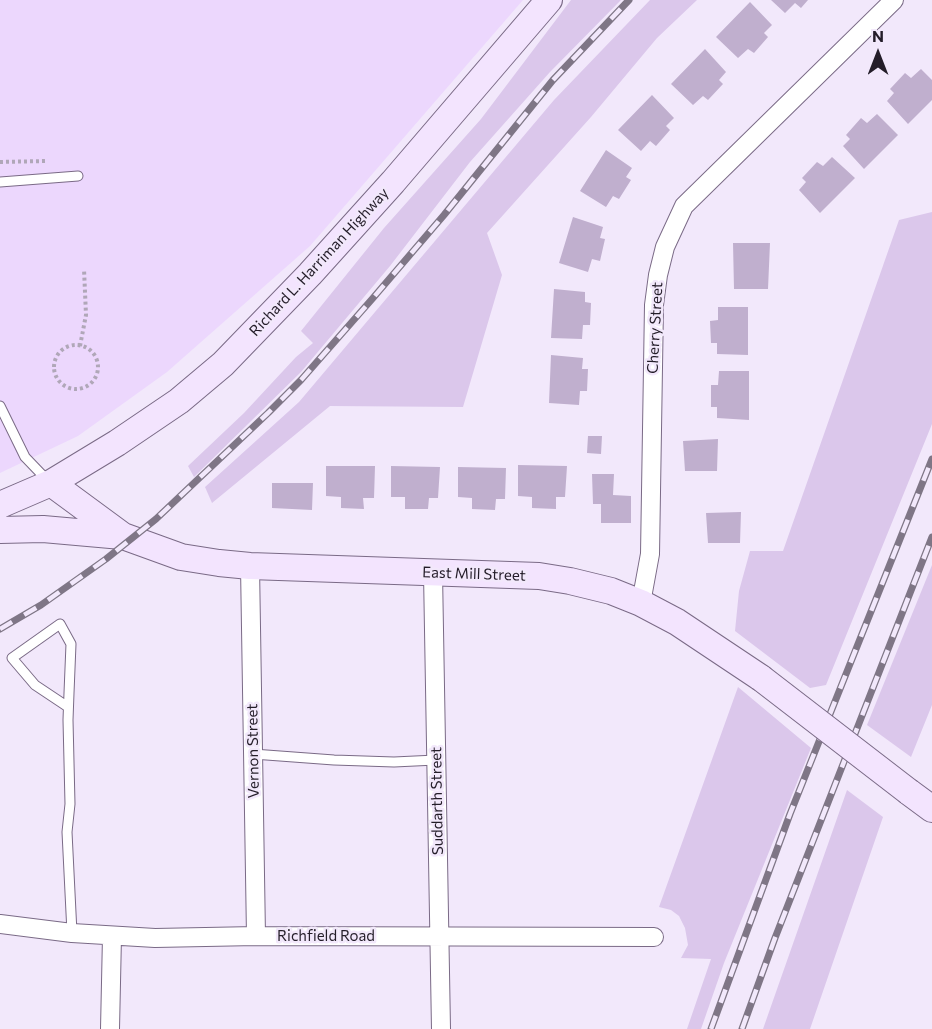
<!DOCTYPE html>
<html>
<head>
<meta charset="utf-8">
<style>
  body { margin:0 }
  #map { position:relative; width:932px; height:1029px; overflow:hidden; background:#f2e8fb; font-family:Commissioner,sans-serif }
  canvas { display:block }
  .north { position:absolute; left:848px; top:24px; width:60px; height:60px; -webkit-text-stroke:4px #f2e8fb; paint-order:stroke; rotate:0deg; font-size:16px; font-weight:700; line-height:24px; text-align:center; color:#241d29 }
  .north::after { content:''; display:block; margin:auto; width:21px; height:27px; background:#241d29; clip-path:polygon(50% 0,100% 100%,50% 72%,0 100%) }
</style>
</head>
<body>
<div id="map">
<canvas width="932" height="1029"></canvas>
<div class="north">N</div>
</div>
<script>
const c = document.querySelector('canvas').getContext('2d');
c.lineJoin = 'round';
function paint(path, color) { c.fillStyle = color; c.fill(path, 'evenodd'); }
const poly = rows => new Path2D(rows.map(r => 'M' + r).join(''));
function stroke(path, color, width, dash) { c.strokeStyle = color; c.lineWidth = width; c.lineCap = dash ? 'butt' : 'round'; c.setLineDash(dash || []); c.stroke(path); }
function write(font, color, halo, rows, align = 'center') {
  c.font = font + ' Commissioner,sans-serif'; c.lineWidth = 5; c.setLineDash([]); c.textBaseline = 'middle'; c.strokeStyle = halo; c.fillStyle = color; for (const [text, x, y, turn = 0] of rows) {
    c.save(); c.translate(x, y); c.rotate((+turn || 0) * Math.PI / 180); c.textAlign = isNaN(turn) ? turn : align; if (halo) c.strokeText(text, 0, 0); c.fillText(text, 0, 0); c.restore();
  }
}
const built = poly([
  [0,0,523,0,310,246,167,372,78,436,0,473]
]);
const green = poly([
  [571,0,621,0,550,72,470,162,390,266,301,372,194,477,188,466,244,413,296,357,313,343,301,331,384,228,481,119],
  [650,0,697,0,657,38,591,117,487,233,502,275,463,407,330,406,212,503,205,487,299,402,554,100],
  [932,212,932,424,826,685,810,688,735,631,739,591,750,551,783,551,899,220],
  [932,565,932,705,911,757,867,725],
  [738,687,811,748,724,963,701,1029,687,1029,711,959,681,958,688,945,685,928,679,916,671,910,659,907],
  [847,790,883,817,810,1029,763,1029]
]);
const building = poly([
  [771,0,808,0,801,8,795,3,785,13],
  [750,2,772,25,764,33,768,37,754,53,748,49,738,58,716,37],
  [705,49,726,72,719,80,723,84,708,100,703,96,693,105,671,84],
  [921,69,932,80,932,100,908,124,887,101,894,93,890,89,905,73,911,78],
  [652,95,674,118,666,126,670,130,656,146,650,141,641,151,618,130],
  [877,114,898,135,864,169,843,146,850,139,846,135,861,118,867,123],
  [606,150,632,168,626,177,631,180,619,199,613,196,606,207,580,191],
  [832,157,855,178,820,213,799,190,806,182,802,178,817,162,823,166],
  [573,217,603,227,600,238,605,239,600,261,592,259,588,272,559,263],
  [733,243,770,243,768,289,734,289],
  [554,289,585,292,585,302,591,303,590,325,583,325,582,339,551,338],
  [718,307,748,307,748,355,717,354,717,343,711,343,710,321,718,320],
  [551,355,583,358,582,369,588,369,587,391,580,391,579,405,549,403],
  [719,371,749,371,749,420,717,418,717,407,711,407,711,385,718,385],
  [588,436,602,436,601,454,587,453],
  [718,439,717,471,685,471,683,441],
  [518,465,567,466,565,497,556,497,556,509,532,508,532,497,518,496],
  [326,466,375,466,374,498,363,498,364,509,341,508,341,497,326,496],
  [391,466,440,467,438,498,429,498,428,509,405,509,405,497,391,497],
  [458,467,506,468,505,499,496,499,495,510,472,509,472,498,458,497],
  [592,474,614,474,613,495,631,496,631,523,601,523,601,504,593,504],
  [272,483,313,483,312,510,272,508],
  [741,512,740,543,708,543,706,513]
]);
const path = poly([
  [0,162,47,161],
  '54 367a22 22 0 1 1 44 0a22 22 0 1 1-44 0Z',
  [80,346,86,315,84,269]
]);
const lane = poly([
  [0,182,78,176],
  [0,406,25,457,49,482],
  [68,707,35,685,12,658,60,624,71,644,69,693,68,720,70,804,67,832,72,933],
  [253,754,334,760,394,762,436,760]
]);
const street = poly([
  [250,566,256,936],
  [433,573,441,1029],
  [641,603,650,554,654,305,658,275,665,247,684,206,894,0],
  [0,924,72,933,155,938,256,936,654,937],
  [110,1029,112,936]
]);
const secondary = poly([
  [51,483,123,536,181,557,219,563,250,566,539,576,570,581,611,591,641,603,677,622,761,678],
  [0,505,51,483,117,443,179,401,223,364,310,274,393,182,549,0],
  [0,530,43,529,122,536],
  [909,792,932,809]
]);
const rail = poly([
  [0,629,41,605,106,559,156,519,268,413,301,380,373,298,444,215,553,80,629,0],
  [711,1029,790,814,932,459],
  [742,1029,775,938,932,537]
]);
const secondaryBridge = poly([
  [761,678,909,792]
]);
const streetNames = [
  ["Richard L. Harriman Highway",319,262,-47],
  ["Cherry Street",655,328,-87],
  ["East Mill Street",474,574,2],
  ["Vernon Street",253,751,-91],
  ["Suddarth Street",437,801,-91],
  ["Richfield Road",326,936]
];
paint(built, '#ecd7fd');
paint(green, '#dbc7eb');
paint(building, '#c0afce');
stroke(lane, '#7a6a86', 11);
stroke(street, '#7a6a86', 20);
stroke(secondary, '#7a6a86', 28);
stroke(path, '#b0a7b8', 4, [3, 3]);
stroke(lane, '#fff', 9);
stroke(street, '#fff', 18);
stroke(secondary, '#f3e4fe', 26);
stroke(rail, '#7f7686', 7);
stroke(rail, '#f2e8fb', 4.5, [14]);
stroke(secondaryBridge, '#7a6a86', 28, []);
stroke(secondaryBridge, '#f3e4fe', 26);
write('15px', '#241d29', '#f2e8fb', streetNames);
</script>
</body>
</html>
